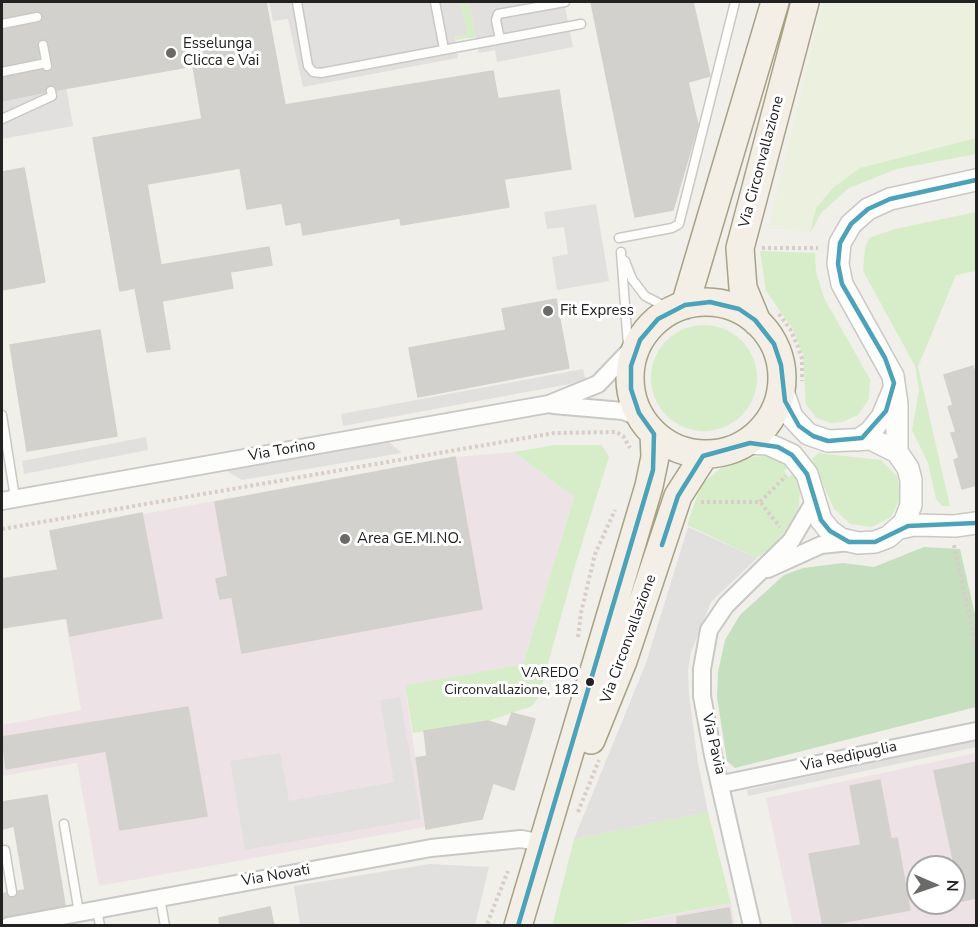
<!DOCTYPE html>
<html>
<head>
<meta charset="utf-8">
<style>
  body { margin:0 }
  #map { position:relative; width:978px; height:927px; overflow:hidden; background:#f0efea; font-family:"Nunito Sans",sans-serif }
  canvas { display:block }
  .frame { position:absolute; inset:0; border:3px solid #222; pointer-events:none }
  .north { position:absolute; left:906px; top:855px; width:60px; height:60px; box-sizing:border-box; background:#fff; border:2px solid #a7a7a7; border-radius:50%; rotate:92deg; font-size:16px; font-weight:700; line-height:24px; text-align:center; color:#222 }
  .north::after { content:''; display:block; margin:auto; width:21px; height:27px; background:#6a6a68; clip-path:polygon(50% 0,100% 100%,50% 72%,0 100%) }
</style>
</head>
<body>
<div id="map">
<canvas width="978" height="927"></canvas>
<div class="frame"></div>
<div class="north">N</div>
</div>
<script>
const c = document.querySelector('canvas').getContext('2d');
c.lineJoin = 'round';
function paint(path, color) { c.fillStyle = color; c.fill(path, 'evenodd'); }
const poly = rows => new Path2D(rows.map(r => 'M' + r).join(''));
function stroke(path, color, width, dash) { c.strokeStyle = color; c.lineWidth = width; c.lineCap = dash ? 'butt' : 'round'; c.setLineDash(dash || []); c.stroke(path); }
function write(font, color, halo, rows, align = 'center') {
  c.font = font + ' "Nunito Sans",sans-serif'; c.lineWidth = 6; c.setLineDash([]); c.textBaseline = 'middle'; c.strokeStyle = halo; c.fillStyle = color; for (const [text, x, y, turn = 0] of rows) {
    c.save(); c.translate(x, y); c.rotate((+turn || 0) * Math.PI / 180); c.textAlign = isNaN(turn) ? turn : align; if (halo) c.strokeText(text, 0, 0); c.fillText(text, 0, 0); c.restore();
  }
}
const industrial = poly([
  [514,452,574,497,523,664,405,685,425,827,99,886,77,763,2,776,2,725,81,710,50,531,455,457],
  [976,753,976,925,793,925,766,798],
  [918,867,954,867,954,903,918,903],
  [731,903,735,925,617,926]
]);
const farmland = poly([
  [823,2,976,2,976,138,860,168,816,208,810,233,769,227]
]);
const grass = poly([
  [460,2,469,2,476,37,456,40,455,37,466,35],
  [976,138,976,154,897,169,849,188,822,212,810,233,816,208,833,188,860,168],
  [976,212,976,271,956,275,918,367,950,506,942,506,936,499,928,463,912,430,919,390,915,366,863,271,865,248,869,238,895,229],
  [760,251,815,253,816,272,824,298,870,379,869,399,858,415,842,422,830,423,817,418,806,405,803,355,793,329,766,291],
  '651 378a53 53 0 1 1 106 0a53 53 0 1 1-106 0Z',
  [555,445,602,445,609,457,577,559,539,696,532,706,488,721,413,733,405,685,523,664,574,497,514,452],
  [818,453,881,460,897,476,901,497,891,517,872,527,850,524,834,509,812,459],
  [773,455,791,463,784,471,789,477,796,471,800,488,799,506,794,520,772,547,757,558,687,525,701,485,720,469,752,457],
  [708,812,731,903,617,925,552,926,574,839]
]);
const forest = poly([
  [924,547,960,549,976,619,976,707,735,768,727,761,717,697,718,672,725,640,740,615,784,575,803,568,843,563,874,567]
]);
const parking = poly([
  [2,2,51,2,73,126,2,139],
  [269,2,460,2,467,35,455,37,458,58,303,87,288,19,273,21],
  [469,2,564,2,573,47,497,62,495,50,479,53],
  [596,204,609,281,557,290,552,257,568,254,564,227,547,229,544,212],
  [583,369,586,381,343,426,341,414],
  [146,437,148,450,24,474,22,461],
  [385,439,402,453,242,480,224,469],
  [688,527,757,558,711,602,691,652,688,670,689,694,698,763,708,812,574,839,646,663],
  [400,697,421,819,245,850,230,761,280,753,289,801,394,782,380,700],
  [976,740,976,747,748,796,747,790],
  [430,864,489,867,475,925,300,925,294,886]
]);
const building = poly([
  [2,2,266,2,285,105,493,71,498,99,559,90,571,169,504,179,509,207,401,225,400,218,303,235,301,222,286,225,282,203,247,209,240,168,147,184,161,265,269,247,272,265,230,272,233,288,162,301,170,349,147,352,135,288,120,291,93,138,202,119,193,66,57,90,50,85,45,92,2,101,2,78,42,70,49,72,53,65,49,43,42,39,37,43,39,58,2,66,2,30,38,23,43,16,36,11,2,18,2,2],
  [591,2,693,2,710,76,688,82,698,125,673,210,635,217,591,2],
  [24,168,45,282,2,290,2,172,24,168],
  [556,299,569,368,418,397,409,348,506,330,502,309,556,299],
  [100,330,117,436,27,451,10,345,100,330],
  [973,366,976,378,976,485,962,489,954,460,959,458,951,433,956,432,948,407,953,405,944,375,973,366],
  [455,457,482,609,242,653,232,597,220,599,216,579,228,576,215,502,455,457],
  [142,513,162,618,70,636,67,618,2,628,2,579,58,570,50,531,142,513],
  [188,707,207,816,120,830,106,751,6,769,2,737,188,707],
  [512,713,535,719,514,790,493,783,482,819,426,829,416,758,427,756,424,731,488,721,507,727,512,713],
  [976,762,976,898,962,901,934,771,976,762],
  [880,780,891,839,897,838,910,910,823,926,809,854,861,845,850,786,880,780],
  [47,795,65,905,2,918,2,894,6,893,14,898,18,891,25,890,14,826,2,829,2,802,47,795],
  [270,907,274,926,220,926,219,918,270,907],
  [729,908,732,926,677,926,677,917,729,908]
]);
const path = poly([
  [762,248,818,248],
  [779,314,790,329,798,347,802,359,802,381],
  [701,502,760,502,780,527],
  [760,502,786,476],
  [2,529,554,433,616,432,623,436,630,448],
  [954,545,976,647],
  [578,637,581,613,595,554,615,510],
  [578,812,599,760],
  [492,926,487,924,508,871]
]);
const service = poly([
  [297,2,308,66,313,72,321,73,581,24],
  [435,2,444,49],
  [2,24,37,17],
  [500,39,496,20,498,14,565,2],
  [43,45,47,66],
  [2,72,46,63],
  [2,119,52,96,51,91],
  [619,238,672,228,679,224,735,2],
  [621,252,630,372],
  [625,261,632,279,645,296,672,310],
  [2,415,15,498],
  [64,824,79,913],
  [2,851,5,850,12,892],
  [160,898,165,926],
  [97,909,100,926]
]);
const minor = poly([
  [553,405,623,411,641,418],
  [2,501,549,404,598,384,640,340],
  [768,569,821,545,849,542],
  [722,784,976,731],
  [8,926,431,848,521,839,544,843],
  [752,926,713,755,702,696,702,669,709,630,726,605,791,541,814,502]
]);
const tertiary = poly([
  [858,440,870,432,882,417,893,391],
  [744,443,768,444,792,455,807,474,821,520,830,531,841,539,858,543,875,542,888,537,904,523,911,505,911,480,908,468,897,452,871,439,828,441,808,434,792,417,781,385],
  [897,452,897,404,893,376,842,284,838,264,840,243,851,224,868,209,890,199,976,180],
  [900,528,914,525,955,526,976,523]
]);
const primary = poly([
  '630 378a76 76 0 1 1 152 0a76 76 0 1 1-152 0Z',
  [685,305,775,2],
  [757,322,743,288,740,248,805,2],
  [591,740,623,661,678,496,705,454],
  [518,926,649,486,655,457,654,434]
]);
const bus1 = poly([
  [662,545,678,496,703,456,750,443,778,447,792,455,807,474,821,520,830,531,849,542,875,542,908,526,976,523],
  [518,926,653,470,654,434,639,413,631,389,631,366,640,340,658,319,685,305,710,302,739,309,755,320,774,344,781,365,785,401,799,426,813,436,828,441,862,438,886,411,894,383,885,358,842,284,838,264,840,243,851,224,868,209,890,199,976,180]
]);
const markers = [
  [171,53,6,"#6a6a68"],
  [548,311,6,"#6a6a68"],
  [345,539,6,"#6a6a68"],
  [590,682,5,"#222"]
];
const busNames = [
  ["VAREDO",579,674],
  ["Circonvallazione, 182",579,691]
];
const poiNames = [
  ["Esselunga",183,44],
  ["Clicca e Vai",183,61],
  ["Fit Express",560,311],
  ["Area GE.MI.NO.",357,539]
];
const streetNames = [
  ["Via Circonvallazione",762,162,-75],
  ["Via Torino",282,451,-10],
  ["Via Circonvallazione",629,639,-70],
  ["Via Pavia",713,744,77],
  ["Via Redipuglia",849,757,-12],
  ["Via Novati",276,876,-10]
];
paint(industrial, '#ede3e7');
paint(farmland, '#ecf0de');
paint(grass, '#d7edc9');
paint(forest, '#c6dfbf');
paint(parking, '#e1e0de');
paint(building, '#d2d1cd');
stroke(building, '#d3d1cb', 1.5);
stroke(service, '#c9c8c6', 11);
stroke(minor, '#c9c8c6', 20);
stroke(tertiary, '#c9c8c6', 24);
stroke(primary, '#a7a286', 30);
stroke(path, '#d9cdc9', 4, [3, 3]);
stroke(service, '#fdfdfc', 8);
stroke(minor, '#fdfdfc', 16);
stroke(tertiary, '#fdfdfc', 21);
stroke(primary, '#f3efe6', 27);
stroke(bus1, '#4ca2b8', 4.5);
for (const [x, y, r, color] of markers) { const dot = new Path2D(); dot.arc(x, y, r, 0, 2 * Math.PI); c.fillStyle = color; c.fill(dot); stroke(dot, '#fff', 2); }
write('14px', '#222', '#fff', busNames, 'right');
write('15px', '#222', '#fff', poiNames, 'left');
write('15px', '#222', '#fff', streetNames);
</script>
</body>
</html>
